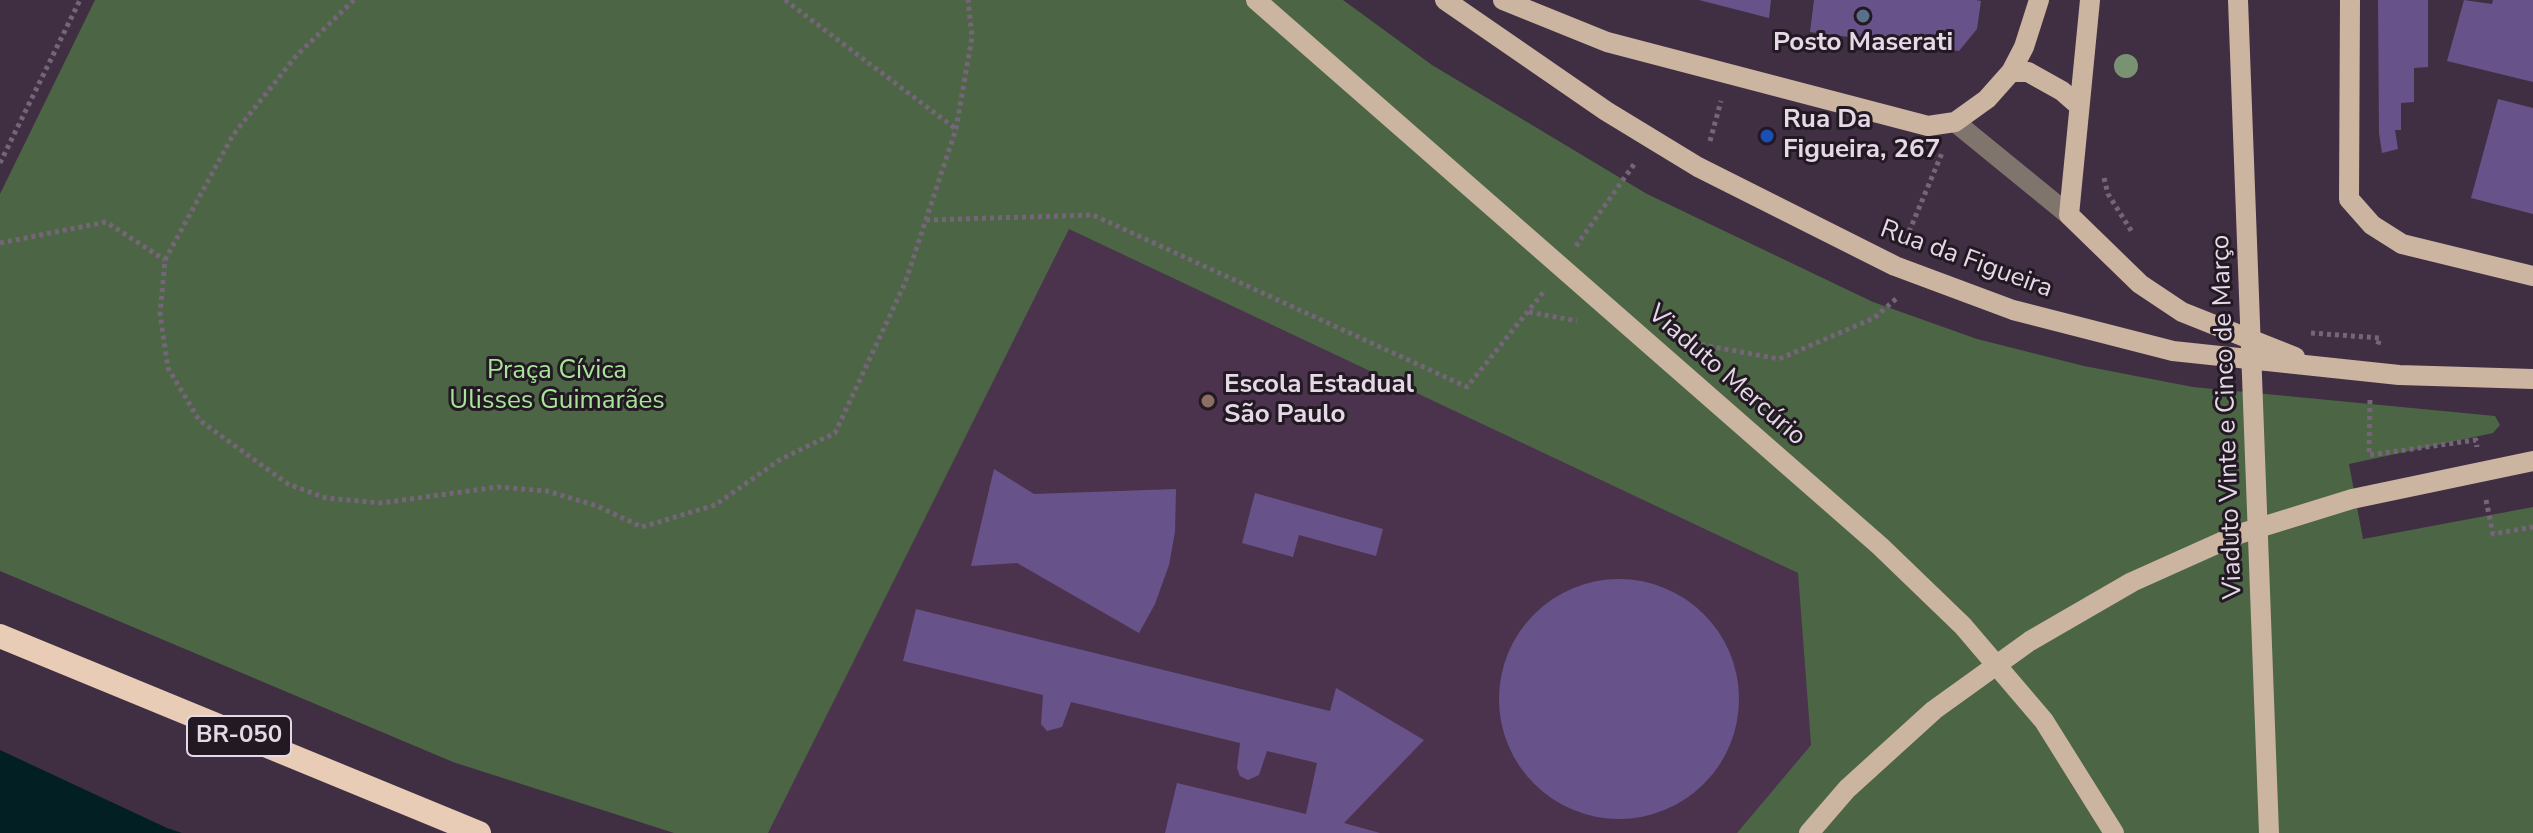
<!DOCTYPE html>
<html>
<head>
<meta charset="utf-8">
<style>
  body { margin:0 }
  canvas { display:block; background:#402e43 }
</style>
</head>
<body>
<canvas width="2533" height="833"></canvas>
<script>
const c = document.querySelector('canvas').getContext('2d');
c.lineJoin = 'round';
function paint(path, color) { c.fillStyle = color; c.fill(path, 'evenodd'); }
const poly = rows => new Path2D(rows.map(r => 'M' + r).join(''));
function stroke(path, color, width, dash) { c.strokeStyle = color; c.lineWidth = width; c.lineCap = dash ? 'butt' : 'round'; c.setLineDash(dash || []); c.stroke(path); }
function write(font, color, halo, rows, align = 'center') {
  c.font = font + ' "Nunito Sans",sans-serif'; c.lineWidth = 6; c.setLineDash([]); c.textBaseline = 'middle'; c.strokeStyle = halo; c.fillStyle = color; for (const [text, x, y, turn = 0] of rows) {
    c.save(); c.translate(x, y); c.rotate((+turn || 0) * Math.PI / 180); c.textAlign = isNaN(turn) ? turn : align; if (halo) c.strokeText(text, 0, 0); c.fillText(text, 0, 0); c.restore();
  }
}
const built = poly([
  [1068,228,1798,573,1811,745,1737,833,768,833]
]);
const green = poly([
  [95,0,1343,0,1432,65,1647,194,1873,302,1977,339,2084,366,2193,387,2495,416,2500,425,2493,433,2349,464,2363,539,2533,507,2533,833,1737,833,1811,745,1798,573,1069,229,768,833,674,833,453,762,0,571,0,194]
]);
const water = poly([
  [0,750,167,828,182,833,0,833]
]);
const building = poly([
  [1699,0,1771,0,1769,18],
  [1814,0,1976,0,1981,1,1977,29,1959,51,1810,32],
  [2378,0,2428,0,2428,67,2414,68,2414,102,2401,103,2401,130,2395,130,2398,149,2382,153,2379,133],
  [2464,0,2492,4,2493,0,2533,0,2533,82,2447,61],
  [2498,99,2533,108,2533,214,2471,198],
  [994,469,1034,494,1176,489,1175,532,1169,565,1155,604,1139,633,1017,563,971,566],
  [1255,493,1383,529,1376,556,1299,535,1293,557,1242,543],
  '1499 699a120 120 0 1 1 240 0a120 120 0 1 1-240 0Z',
  [916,609,1330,711,1336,688,1424,740,1344,823,1380,833,1165,833,1177,783,1306,814,1317,763,1267,751,1259,775,1248,780,1240,776,1237,768,1240,743,1071,702,1062,727,1047,731,1041,724,1043,695,903,661]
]);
const path = poly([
  [354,0,296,56,233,135,165,260,160,314,168,368,199,420,288,484,326,498,381,503,498,487,547,491,597,506,642,527,715,505,781,459,835,433,905,283,956,129,972,37,968,0],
  [785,0,956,129],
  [1710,141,1721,101],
  [0,163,80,0],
  [2104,178,2108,194,2132,232],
  [926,220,1093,215,1467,387,1545,290],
  [1906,239,1942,153],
  [0,243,106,222,165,260],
  [1576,246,1635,163],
  [1529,312,1577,321],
  [2311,333,2380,338,2377,347],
  [1693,343,1779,359,1874,318,1897,298],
  [2370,400,2369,455,2476,440,2477,447],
  [2486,500,2493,534,2533,527]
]);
const minor = poly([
  [1955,122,2069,215]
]);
const major = poly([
  [1256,0,1880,546,1963,626,2044,721,2114,833],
  [1445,0,1606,111,1698,167,1895,266,2013,310,2173,351,2399,375,2533,379],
  [1503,0,1607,42,1928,126,1955,122,1987,99,2011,72,2024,47,2039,0],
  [2090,0,2069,215,2140,284,2182,312,2295,357],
  [2238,0,2269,833],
  [2350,0,2349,199,2372,225,2402,244,2533,276],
  [2011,72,2028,72,2062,91,2078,105],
  [1809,833,1847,789,1934,710,2030,641,2132,582,2239,534,2352,499,2533,461]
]);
const highway = poly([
  [0,636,479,833]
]);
const trees = [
  [2126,66]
];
const markers = [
  [1863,16,8,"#5c6f8a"],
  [1767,136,8,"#1a4fb4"],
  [1208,401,8,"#8d6e63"]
];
const shields = [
  [239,736,104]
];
const shieldNames = [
  ["BR-050",239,736]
];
const poiNames = [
  ["Posto Maserati",1863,44,"center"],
  ["Rua Da",1783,121],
  ["Figueira, 267",1783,151],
  ["Escola Estadual",1224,386],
  ["São Paulo",1224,416]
];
const streetNames = [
  ["Rua da Figueira",1966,260,20],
  ["Viaduto Mercúrio",1726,376,41],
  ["Viaduto Vinte e Cinco de Março",2228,417,-92]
];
const parkNames = [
  ["Praça Cívica",557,372],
  ["Ulisses Guimarães",557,402]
];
paint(built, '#4b334e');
paint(green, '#4c6545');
paint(water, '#021f24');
paint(building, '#68528a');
stroke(path, '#756578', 5, [4, 4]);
stroke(minor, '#80756c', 20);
stroke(major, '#cbb4a0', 20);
stroke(highway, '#e8ccb5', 24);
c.fillStyle = '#799372';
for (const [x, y] of trees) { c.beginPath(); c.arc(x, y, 12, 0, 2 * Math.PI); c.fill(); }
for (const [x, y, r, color] of markers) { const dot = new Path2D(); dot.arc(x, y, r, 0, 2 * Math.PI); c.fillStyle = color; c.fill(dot); stroke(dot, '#221923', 3); }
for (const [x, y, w] of shields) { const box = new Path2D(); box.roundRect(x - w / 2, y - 20, w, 40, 6); c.fillStyle = '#221923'; c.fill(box); stroke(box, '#e5d9e7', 2); }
write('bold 24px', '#e5d9e7', null, shieldNames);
write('bold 26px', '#e5d9e7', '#221923', poiNames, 'left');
write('26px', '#e5d9e7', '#221923', streetNames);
write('26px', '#a8e599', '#221923', parkNames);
</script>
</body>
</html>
